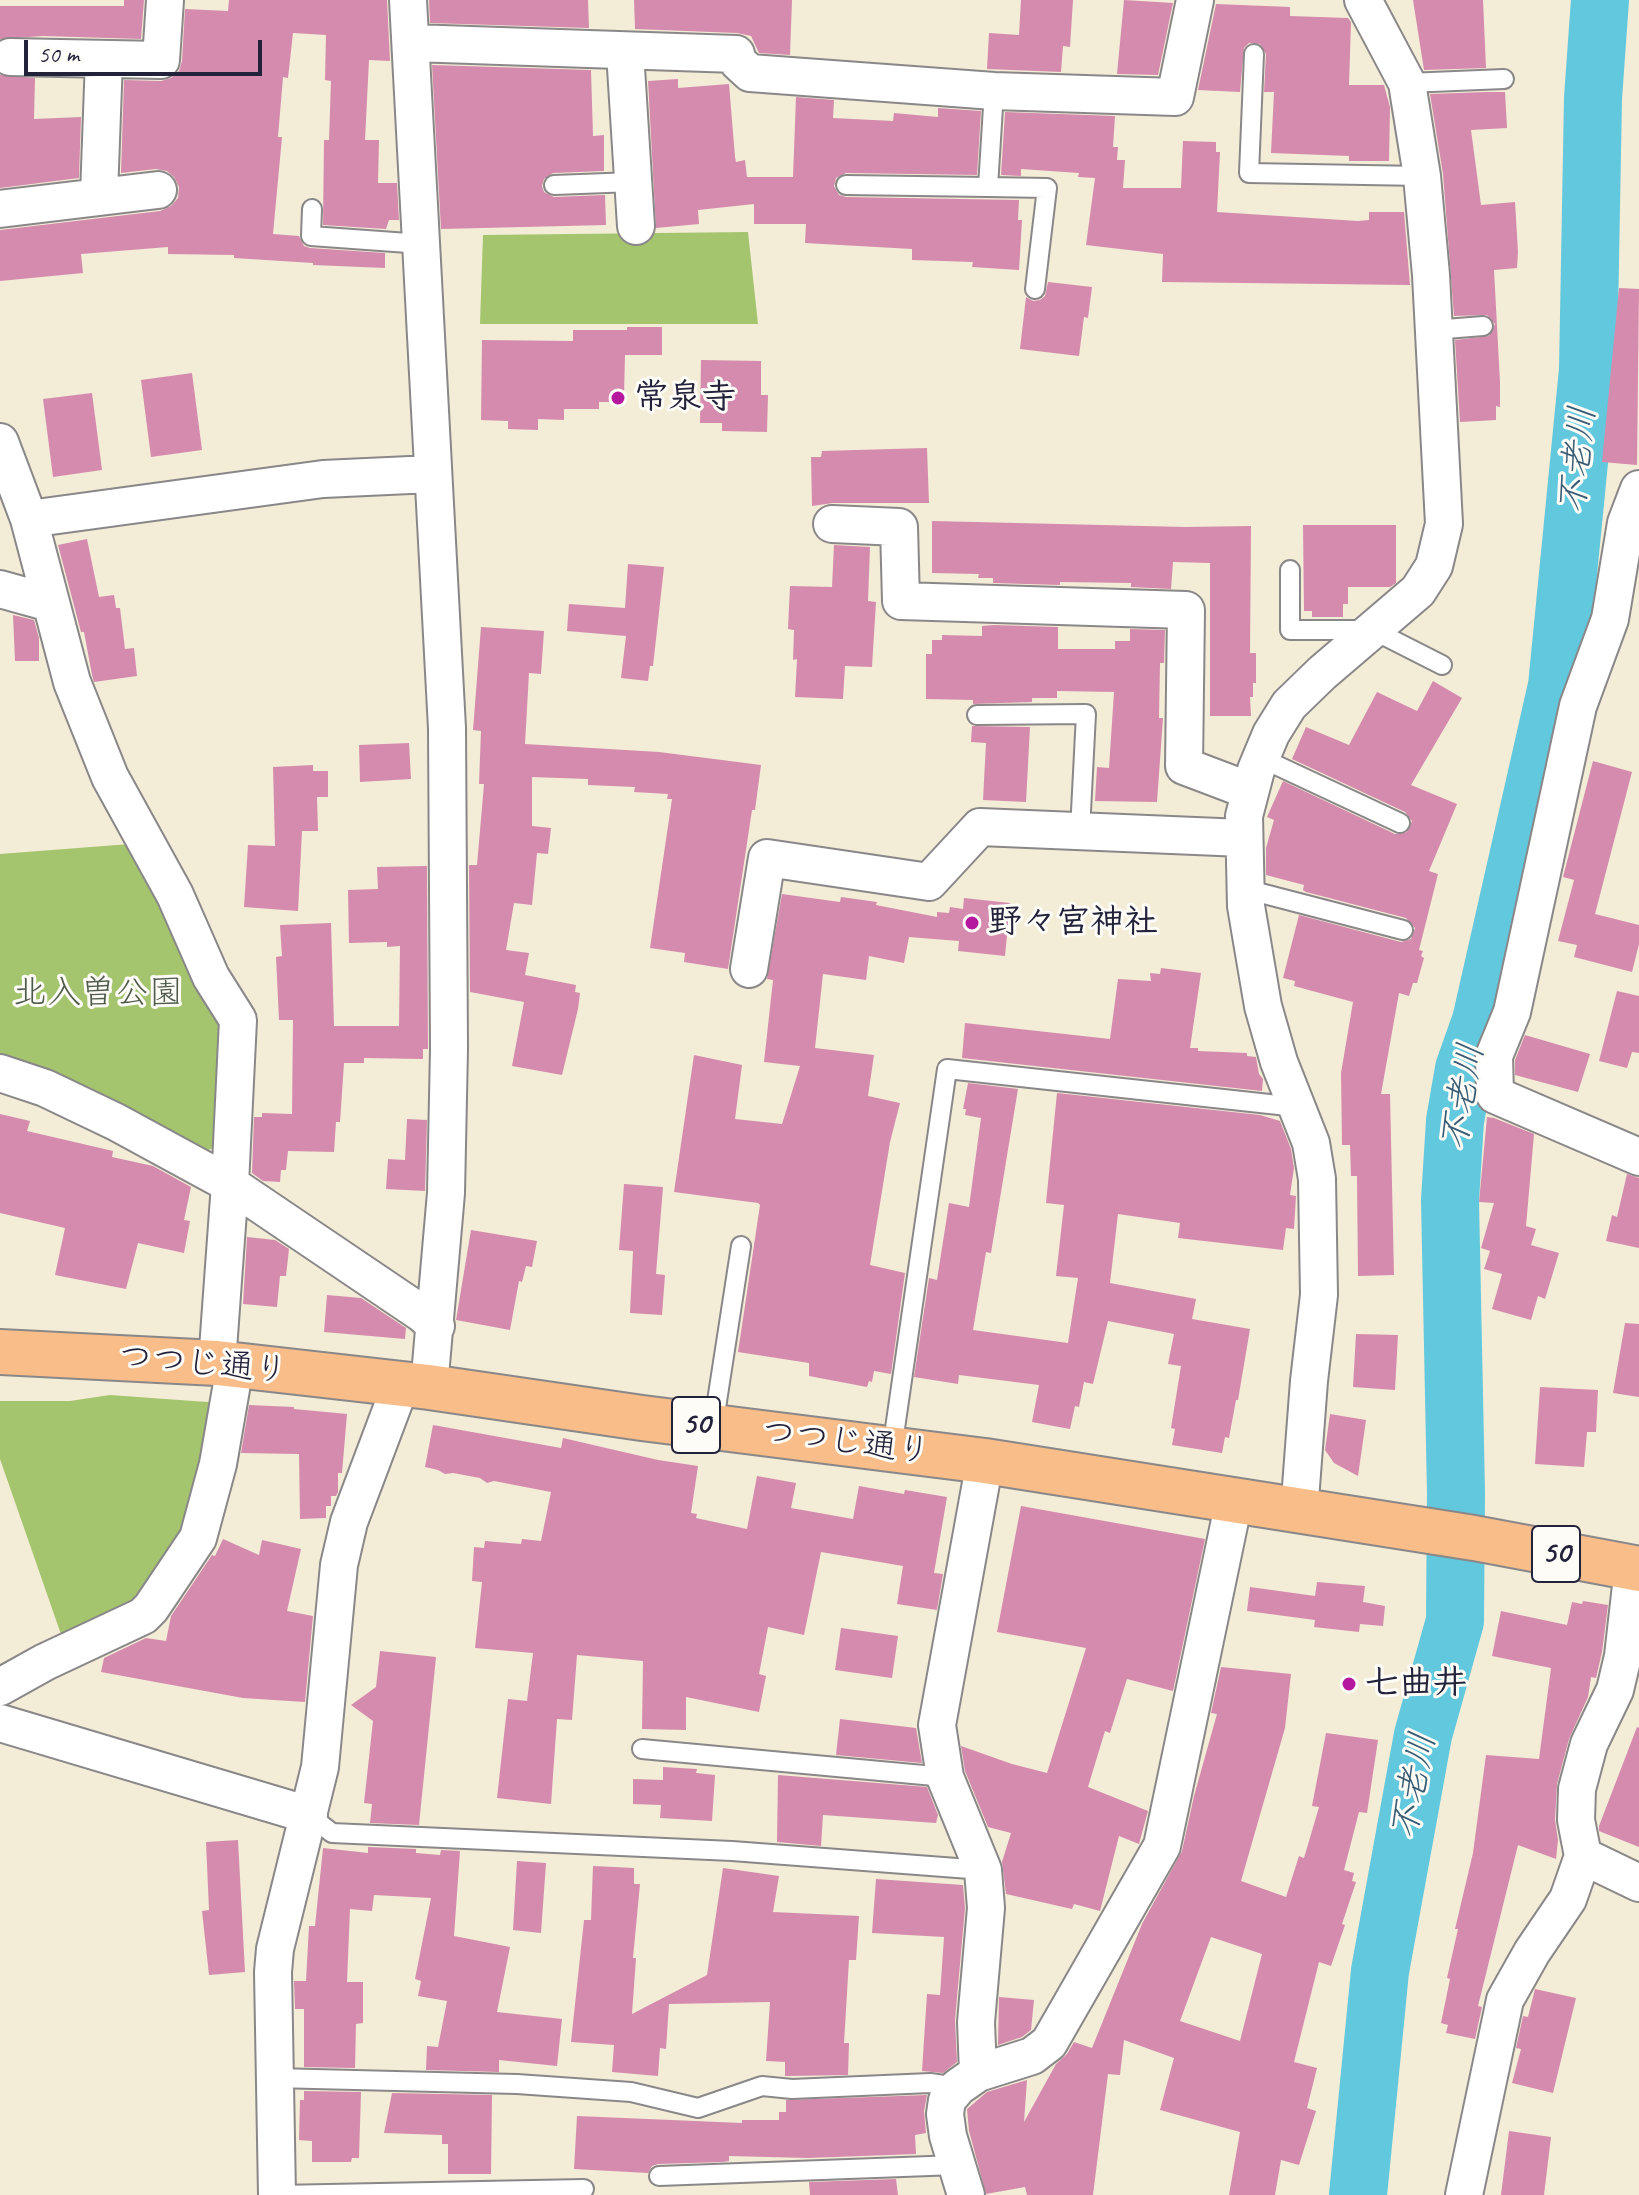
<!DOCTYPE html>
<html>
<head>
<meta charset="utf-8">
<style>
  body { margin:0 }
  #map { position:relative; width:1639px; height:2195px; overflow:hidden; background:#f3ecd7; font-family:Caveat,sans-serif }
  canvas { display:block }
  .scale { position:absolute; left:24px; top:40px; width:238px; height:36px; box-sizing:border-box; border:4px solid #22223b; border-top:0; padding-left:10px; font-size:24px; line-height:28px; white-space:nowrap; color:#22223b; -webkit-text-stroke:6px #fdfcf7; paint-order:stroke }
</style>
</head>
<body>
<div id="map">
<canvas width="1639" height="2195"></canvas>
<div class="scale">50 m</div>
</div>
<script>
const c = document.querySelector('canvas').getContext('2d');
c.lineJoin = 'round';
function paint(path, color) { c.fillStyle = color; c.fill(path, 'evenodd'); }
const poly = rows => new Path2D(rows.map(r => 'M' + r).join(''));
function stroke(path, color, width, dash) { c.strokeStyle = color; c.lineWidth = width; c.lineCap = dash ? 'butt' : 'round'; c.setLineDash(dash || []); c.stroke(path); }
function write(font, color, halo, rows, align = 'center') {
  c.font = font + ' Caveat,"Klee One",sans-serif'; c.lineWidth = 6; c.setLineDash([]); c.textBaseline = 'middle'; c.strokeStyle = halo; c.fillStyle = color; for (const [text, x, y, turn = 0] of rows) {
    c.save(); c.translate(x, y); c.rotate((+turn || 0) * Math.PI / 180); c.textAlign = isNaN(turn) ? turn : align; if (halo) c.strokeText(text, 0, 0); c.fillText(text, 0, 0); c.restore();
  }
}
const green = poly([
  [748,232,758,324,480,324,483,235],
  [130,844,221,1012,215,1147,202,1153,0,1063,0,854],
  [110,1395,221,1403,207,1470,155,1592,63,1640,0,1459,0,1401,70,1401]
]);
const river = poly([
  [1358,2195,1380,1971,1423,1735,1455,1621,1456,1493,1450,1200,1455,1121,1464,1069,1481,1021,1557,686,1588,370,1593,98,1600,0]
]);
const building = poly([
  [124,0,144,0,141,39,43,36,0,39,0,6,124,6],
  [229,0,387,0,390,61,369,60,365,140,379,140,378,183,397,183,399,220,389,220,386,229,323,225,324,140,329,140,331,81,325,80,326,35,293,33,288,78,283,77,278,137,282,137,273,234,299,236,304,246,310,248,385,253,385,268,313,265,313,263,234,258,234,255,168,254,168,247,81,254,83,273,0,281,0,230,160,211,171,206,178,198,179,187,174,177,167,171,156,169,121,173,124,80,161,81,171,78,179,71,182,61,185,9,228,11],
  [429,0,588,0,589,28,430,23],
  [634,0,792,0,790,55,759,53,751,36,737,33,635,29],
  [1021,0,1073,0,1070,47,1063,46,1061,72,987,69,989,33,1019,35],
  [1124,0,1173,3,1158,75,1117,74],
  [1413,0,1483,0,1486,68,1424,70],
  [1216,4,1290,7,1290,16,1348,18,1351,22,1349,85,1384,85,1390,107,1389,161,1349,161,1349,156,1271,153,1274,92,1264,92,1266,54,1260,44,1249,43,1244,48,1240,92,1198,90],
  [432,65,591,70,593,136,604,135,604,171,553,173,544,179,542,186,544,192,554,197,605,195,606,225,441,229],
  [0,75,35,78,34,119,81,117,79,178,0,188],
  [678,79,678,88,729,84,735,157,736,162,745,160,747,177,793,177,796,97,834,100,833,118,893,121,894,113,938,117,938,108,981,111,977,175,846,173,836,178,834,186,839,195,846,197,1019,200,1018,220,1022,220,1019,270,972,267,973,262,912,260,912,249,805,243,806,224,754,224,754,204,698,210,699,224,656,228,648,81],
  [1486,92,1505,92,1507,128,1471,130,1481,205,1515,202,1518,252,1517,268,1494,270,1500,382,1500,407,1496,406,1496,420,1460,422,1455,340,1489,336,1495,324,1487,315,1454,316,1443,174,1430,94],
  [1005,112,1115,116,1113,147,1118,147,1117,160,1125,160,1123,188,1181,188,1183,141,1216,142,1216,152,1220,152,1217,212,1358,221,1369,220,1369,212,1404,212,1410,285,1162,282,1163,254,1086,245,1095,178,1078,177,1079,173,1021,169,1021,176,1001,175],
  [1048,282,1092,287,1088,318,1084,317,1079,356,1020,349,1026,297,1033,301,1040,300,1045,296],
  [1619,288,1639,289,1637,465,1602,462],
  [627,327,662,327,662,355,625,355,624,396,617,396,616,402,599,402,599,409,564,409,564,420,538,419,538,430,508,429,508,421,481,420,482,340,573,341,573,330,627,330],
  [701,360,761,361,761,395,768,395,767,432,722,431,722,423,700,423],
  [192,373,202,450,151,457,141,380],
  [92,393,102,470,53,477,43,399],
  [927,448,929,503,833,503,812,506,811,457,821,457,822,451],
  [932,521,1186,527,1251,526,1250,653,1256,653,1256,683,1253,683,1253,697,1250,697,1251,716,1210,716,1210,563,1173,562,1171,589,1131,587,1131,583,1060,582,1060,585,993,583,993,578,978,578,979,574,932,573],
  [1303,525,1396,525,1396,583,1390,587,1348,587,1348,604,1343,604,1343,617,1312,617,1312,611,1304,611],
  [87,539,99,597,114,595,116,608,120,608,125,649,134,648,137,676,94,682,92,675,84,632,81,632,58,545],
  [834,545,870,547,868,601,876,602,872,667,845,666,843,699,795,697,797,659,793,660,794,630,788,629,790,586,832,587],
  [628,564,664,567,653,666,650,666,648,681,621,678,626,636,567,631,569,604,625,608],
  [13,615,34,620,39,638,39,661,15,661],
  [994,625,1058,627,1058,649,1115,649,1115,641,1130,641,1130,629,1165,630,1164,663,1160,663,1159,718,1163,718,1157,802,1095,801,1097,767,1109,768,1114,692,1057,691,1057,698,1032,698,1032,702,973,704,973,700,926,699,926,654,932,654,932,640,942,640,942,635,982,636,982,626],
  [481,627,544,631,541,674,529,673,525,744,659,752,761,765,755,810,752,810,728,969,684,962,685,953,650,948,672,799,667,799,668,794,634,792,635,787,588,785,588,779,532,777,532,826,551,828,548,854,537,853,532,905,514,903,506,950,529,953,525,975,576,985,575,992,580,993,578,1009,562,1075,512,1066,524,1002,470,992,469,865,477,865,484,784,479,784,481,731,473,730],
  [1433,681,1462,698,1411,785,1457,804,1429,871,1438,874,1419,950,1423,951,1421,956,1424,958,1417,983,1413,983,1409,996,1399,993,1381,1094,1390,1094,1394,1275,1358,1276,1357,1176,1351,1176,1350,1145,1342,1145,1341,1073,1353,1002,1294,986,1295,981,1283,978,1299,915,1401,942,1411,939,1415,928,1406,918,1306,892,1303,890,1304,885,1266,875,1266,848,1274,820,1267,817,1283,781,1395,834,1407,832,1412,821,1405,812,1292,759,1306,727,1349,745,1377,692,1417,711],
  [972,726,1030,727,1026,802,983,800,986,743,971,742],
  [409,743,411,779,360,782,359,745],
  [1593,761,1632,772,1595,914,1639,925,1639,944,1632,972,1574,957,1577,945,1558,941,1574,880,1563,877],
  [313,765,313,771,328,771,328,797,317,797,318,831,302,831,298,911,244,907,248,845,275,846,273,767],
  [427,866,428,1049,423,1049,423,1059,364,1058,364,1063,344,1063,340,1122,336,1122,334,1152,288,1151,286,1170,281,1170,280,1182,263,1181,252,1173,254,1117,262,1117,262,1113,292,1114,293,1020,279,1020,276,957,282,956,280,925,331,923,334,1026,399,1026,400,946,387,947,387,942,349,943,348,890,378,889,377,867],
  [782,894,840,902,841,897,877,902,876,905,937,917,937,912,949,913,950,907,963,909,964,898,1010,903,1005,956,958,951,959,941,909,937,904,963,869,956,866,980,823,974,815,1048,874,1055,868,1096,900,1103,890,1142,870,1265,905,1273,891,1374,874,1371,872,1382,869,1381,867,1387,809,1376,809,1363,738,1352,760,1205,758,1203,674,1192,694,1055,742,1065,735,1119,782,1124,800,1066,764,1062,773,980,767,979],
  [1161,968,1201,973,1190,1048,1198,1048,1198,1051,1247,1053,1247,1056,1256,1057,1259,1074,1263,1079,1262,1091,962,1058,965,1023,1110,1039,1118,979,1151,981,1150,973,1160,974],
  [1617,991,1639,996,1639,1053,1632,1052,1627,1068,1599,1061],
  [1525,1035,1590,1054,1578,1092,1515,1075,1515,1060],
  [968,1083,1018,1089,991,1253,986,1252,973,1330,1068,1343,1078,1278,1056,1276,1064,1205,1046,1203,1057,1093,1260,1115,1280,1121,1291,1149,1294,1168,1290,1195,1296,1196,1294,1229,1286,1228,1283,1250,1178,1238,1180,1223,1118,1214,1110,1283,1196,1299,1192,1319,1250,1329,1238,1400,1236,1400,1229,1438,1225,1437,1222,1453,1172,1445,1175,1429,1171,1428,1181,1366,1168,1364,1174,1334,1108,1321,1093,1384,1084,1382,1079,1407,1075,1406,1070,1429,1032,1422,1039,1385,959,1375,958,1384,914,1377,929,1278,937,1280,949,1203,969,1207,981,1118,965,1115,966,1109,963,1109],
  [0,1114,30,1121,27,1131,113,1151,112,1157,153,1166,191,1187,184,1220,190,1221,184,1253,138,1243,126,1289,55,1275,65,1228,0,1213],
  [1487,1117,1494,1118,1534,1134,1526,1226,1536,1229,1531,1245,1559,1253,1545,1299,1538,1296,1531,1320,1492,1309,1502,1274,1484,1269,1490,1251,1481,1248,1494,1203,1479,1202],
  [407,1119,427,1120,425,1191,386,1189,388,1159,405,1160],
  [1627,1174,1639,1178,1639,1248,1606,1241,1612,1215,1617,1217],
  [624,1184,663,1187,656,1274,665,1275,662,1315,630,1313,633,1251,619,1250],
  [471,1230,537,1241,532,1267,526,1266,522,1282,519,1281,510,1330,456,1320],
  [247,1237,275,1240,289,1249,286,1276,280,1276,277,1307,243,1304],
  [327,1295,361,1298,406,1328,405,1339,324,1332],
  [1625,1323,1639,1324,1639,1397,1613,1393],
  [1356,1334,1398,1335,1395,1390,1353,1387],
  [1540,1387,1598,1390,1596,1432,1587,1432,1584,1467,1535,1464],
  [249,1405,294,1407,294,1409,347,1414,342,1473,338,1473,338,1492,336,1496,331,1496,331,1506,326,1506,326,1518,300,1519,299,1454,241,1453],
  [1330,1414,1366,1420,1358,1476,1334,1463,1325,1450],
  [433,1425,561,1448,563,1438,658,1460,698,1466,691,1513,697,1514,696,1518,747,1529,757,1476,796,1483,791,1508,853,1519,859,1486,904,1494,905,1490,947,1497,934,1573,943,1574,937,1610,897,1604,903,1566,821,1552,804,1635,768,1627,759,1674,766,1676,759,1712,686,1697,686,1730,642,1729,643,1661,577,1655,572,1720,557,1719,551,1804,497,1798,508,1699,527,1701,533,1653,475,1648,482,1582,472,1581,474,1547,484,1548,485,1541,521,1544,522,1539,541,1541,551,1492,494,1481,487,1483,480,1478,453,1473,445,1474,438,1470,425,1467],
  [1021,1506,1205,1539,1173,1691,1127,1679,1110,1733,1105,1731,1088,1787,1148,1811,1139,1844,1119,1836,1100,1911,1074,1904,1072,1909,1006,1894,1002,1862,1011,1833,988,1827,965,1771,961,1746,1012,1764,1047,1773,1086,1648,997,1632],
  [223,1539,259,1555,262,1540,301,1549,287,1611,313,1616,305,1702,243,1698,101,1672,104,1658,146,1638,166,1641,171,1616,212,1555,215,1556],
  [1317,1582,1365,1586,1363,1602,1385,1606,1383,1626,1360,1624,1359,1632,1314,1627,1315,1620,1247,1611,1250,1587,1315,1596],
  [1583,1601,1608,1605,1602,1652,1596,1678,1591,1677,1588,1697,1569,1739,1557,1784,1555,1820,1558,1840,1556,1859,1518,1845,1478,2006,1482,2007,1475,2039,1446,2033,1448,2025,1441,2023,1450,1979,1447,1978,1458,1929,1455,1929,1473,1853,1486,1755,1539,1759,1551,1668,1492,1656,1501,1611,1567,1625,1572,1602,1582,1604],
  [841,1628,898,1636,892,1678,835,1670],
  [380,1651,436,1657,419,1825,370,1823,372,1804,364,1803,373,1721,351,1705,376,1687],
  [1221,1667,1291,1674,1285,1728,1241,1881,1286,1897,1299,1856,1304,1858,1319,1807,1312,1806,1326,1733,1378,1740,1367,1813,1359,1812,1344,1870,1354,1873,1352,1881,1356,1882,1342,1924,1345,1925,1331,1966,1319,1962,1294,2062,1317,2068,1307,2108,1316,2111,1299,2165,1281,2160,1275,2195,1229,2195,1240,2132,1160,2110,1174,2058,1124,2040,1120,2075,1108,2074,1093,2195,1027,2195,1025,2187,986,2194,969,2131,967,2109,987,2092,1027,2080,1024,2122,1056,2064,1067,2054,1074,2042,1092,2048,1142,1924,1182,1851,1194,1796,1217,1714,1211,1713],
  [1211,1937,1262,1954,1240,2041,1180,2021],
  [840,1719,916,1728,922,1763,836,1755],
  [1637,1727,1639,1728,1639,1847,1599,1831,1599,1826],
  [663,1767,697,1769,696,1773,715,1775,712,1821,660,1818,661,1805,633,1804,633,1779,663,1780],
  [778,1775,927,1787,938,1815,936,1823,823,1815,821,1846,777,1842],
  [238,1840,245,1972,209,1975,202,1911,209,1910,206,1842],
  [368,1847,416,1849,416,1853,440,1855,441,1850,460,1851,454,1936,510,1947,497,2012,562,2019,557,2066,499,2060,499,2072,426,2070,427,2046,438,2047,447,2001,418,1996,421,1981,415,1979,431,1898,374,1895,372,1911,350,1909,347,1982,363,1982,363,2023,356,2024,355,2068,304,2067,304,2009,295,2009,294,1981,306,1981,309,1926,315,1926,323,1848,368,1853],
  [517,1861,546,1863,541,1933,513,1930],
  [593,1866,634,1868,634,1884,640,1884,633,1958,636,1958,632,2014,707,1975,723,1868,779,1876,773,1912,859,1916,856,1960,849,1960,844,2043,849,2043,848,2075,785,2076,785,2062,766,2061,770,2002,669,2004,666,2049,660,2048,658,2076,612,2072,614,2045,571,2042,584,1920,591,1920],
  [876,1879,963,1885,965,1908,955,2020,957,2062,943,2073,922,2071,927,1994,940,1995,944,1937,872,1933],
  [1535,1989,1576,1998,1553,2093,1512,2083,1521,2049,1516,2048,1523,2016,1528,2017],
  [999,1997,1034,2000,1031,2030,1022,2037,998,2045],
  [304,2091,361,2092,359,2158,352,2158,351,2162,312,2162,312,2141,299,2140,300,2100,304,2100],
  [392,2093,492,2095,491,2174,448,2174,448,2144,442,2144,442,2135,384,2133],
  [927,2095,924,2111,926,2133,915,2135,916,2154,808,2158,729,2156,729,2161,723,2162,658,2164,652,2166,648,2173,574,2169,577,2116,742,2123,742,2120,779,2120,779,2112,786,2112,786,2100],
  [1509,2131,1551,2137,1544,2195,1501,2195],
  [896,2179,898,2195,810,2195,809,2182]
]);
const service = poly([
  [1254,54,1249,173,1422,176],
  [1407,83,1504,79],
  [554,185,633,182],
  [846,185,988,187,994,91],
  [988,187,1047,188,1035,289],
  [312,209,311,236,422,244],
  [1433,330,1483,326],
  [1290,570,1290,630,1373,630,1442,665],
  [977,715,1086,714,1080,831],
  [1261,758,1400,823],
  [1245,889,1403,930],
  [713,1427,741,1246],
  [892,1449,947,1069,1297,1107],
  [642,1749,945,1777],
  [309,1815,332,1833,732,1851,983,1870],
  [274,2078,517,2084,631,2092,698,2108,762,2086,792,2089,930,2083,958,2087],
  [659,2176,957,2165],
  [277,2195,584,2189]
]);
const minor = poly([
  [408,0,447,728,449,1049,446,1193,429,1387],
  [412,43,736,54,738,62,750,73,994,91,1175,97,1195,0],
  [625,52,636,226],
  [10,57,161,60,165,0],
  [99,195,104,59],
  [0,209,158,190],
  [0,442,29,519,72,682,110,777,175,895,211,977,238,1020,230,1184,217,1363],
  [1639,489,1626,523,1610,619,1578,706,1512,1012,1494,1056,1495,1095,1639,1157],
  [29,519,323,479,432,474],
  [832,524,899,527,901,601,1186,610,1184,766,1250,791],
  [0,589,50,603],
  [749,969,767,858,929,882,980,827,1243,838],
  [0,1073,45,1088,116,1122,230,1184,421,1313,436,1326],
  [1299,1513,1309,1381,1319,1295,1317,1179,1311,1143,1279,1062,1263,1006,1246,906,1244,816,1256,770,1271,734,1289,705,1322,673,1418,591,1434,566,1444,524,1431,275,1422,176,1407,83,1363,0],
  [0,1687,45,1662,143,1616,151,1608,198,1538,218,1464,235,1366],
  [0,1723,309,1815],
  [1583,1856,1639,1883],
  [978,2073,976,2022,986,1908,983,1870,945,1777,937,1725,985,1461],
  [277,2195,273,1972,275,1949,320,1767,339,1565,349,1522,401,1384],
  [966,2195,948,2136,945,2114,947,2100,958,2087,978,2073,1032,2056,1049,2043,1162,1846,1234,1501],
  [1464,2195,1505,2000,1532,1952,1568,1899,1583,1856,1576,1820,1577,1789,1589,1744,1615,1690,1623,1656,1633,1568]
]);
const primary = poly([
  [0,1352,217,1363,429,1387,642,1418,985,1461,1474,1538,1639,1569]
]);
const markers = [
  [618,398,8,"#b5179e"],
  [972,923,8,"#b5179e"],
  [1349,1684,8,"#b5179e"]
];
const shields = [
  [696,1425,48],
  [1556,1554,48]
];
const shieldNames = [
  ["50",696,1425],
  ["50",1556,1554]
];
const poiNames = [
  ["常泉寺",634,398],
  ["野々宮神社",988,923],
  ["七曲井",1365,1684]
];
const parkNames = [
  ["北入曽公園",98,994]
];
const streetNames = [
  ["つつじ通り",203,1365,5],
  ["つつじ通り",846,1443,7]
];
const waterNames = [
  ["不老川",1579,460,-84],
  ["不老川",1464,1097,-80],
  ["不老川",1415,1786,-79]
];
paint(green, '#a4c56d');
stroke(river, '#61c8de', 58);
paint(building, '#d58bae');
stroke(service, '#8a8789', 22);
stroke(minor, '#8a8789', 40);
stroke(primary, '#8a8789', 48);
stroke(service, '#fff', 18);
stroke(minor, '#fff', 36);
stroke(primary, '#f8bd88', 44);
for (const [x, y, r, color] of markers) { const dot = new Path2D(); dot.arc(x, y, r, 0, 2 * Math.PI); c.fillStyle = color; c.fill(dot); stroke(dot, '#fdfcf7', 3); }
for (const [x, y, w] of shields) { const box = new Path2D(); box.roundRect(x - w / 2, y - 28, w, 56, 6); c.fillStyle = '#fdfcf7'; c.fill(box); stroke(box, '#22223b', 2); }
write('bold 32px', '#22223b', null, shieldNames);
write('bold 34px', '#22223b', '#fdfcf7', poiNames, 'left');
write('34px', '#505b4c', '#fdfcf7', parkNames);
write('34px', '#22223b', '#fdfcf7', streetNames);
write('italic 36px', '#385c74', '#fdfcf7', waterNames);
</script>
</body>
</html>
